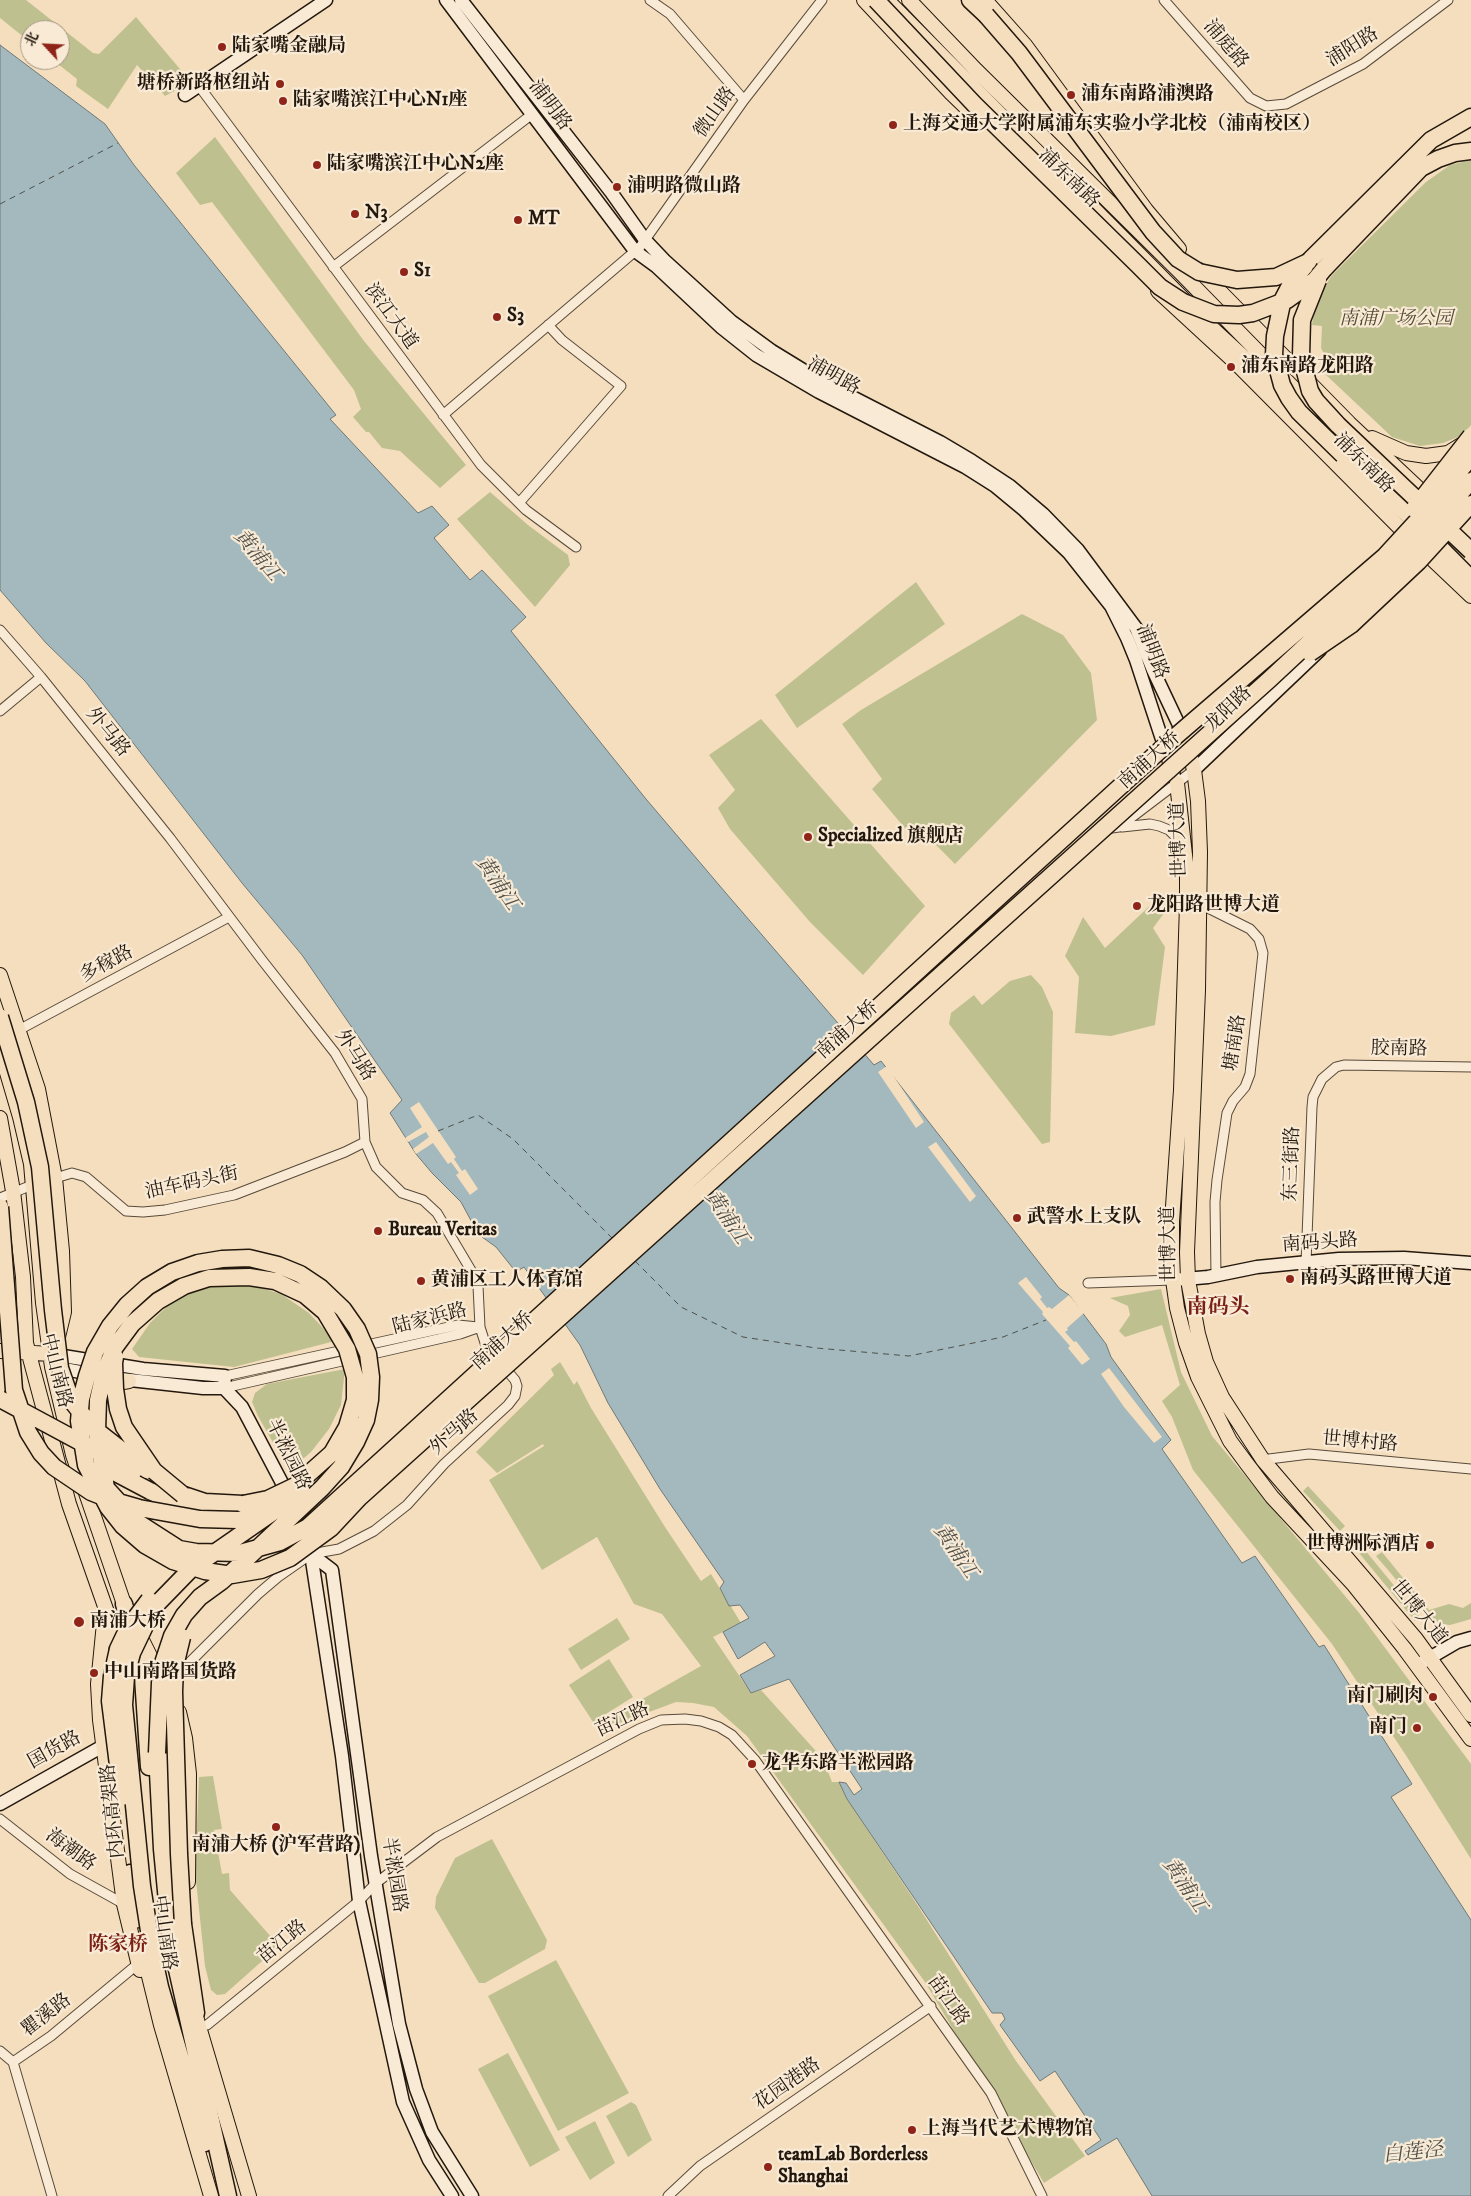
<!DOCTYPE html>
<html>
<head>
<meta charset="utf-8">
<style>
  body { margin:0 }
  #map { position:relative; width:1471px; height:2196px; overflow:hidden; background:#f5debe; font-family:"IM FELL DW Pica","Noto Serif SC",serif }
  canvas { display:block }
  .north { position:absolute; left:20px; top:20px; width:50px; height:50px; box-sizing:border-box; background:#f8ead5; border:1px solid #a39685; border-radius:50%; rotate:295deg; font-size:14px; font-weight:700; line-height:20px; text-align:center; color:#23180d }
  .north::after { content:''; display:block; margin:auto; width:18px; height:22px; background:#8f2418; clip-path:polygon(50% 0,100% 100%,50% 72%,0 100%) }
</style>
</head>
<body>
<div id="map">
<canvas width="1471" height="2196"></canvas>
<div class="north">北</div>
</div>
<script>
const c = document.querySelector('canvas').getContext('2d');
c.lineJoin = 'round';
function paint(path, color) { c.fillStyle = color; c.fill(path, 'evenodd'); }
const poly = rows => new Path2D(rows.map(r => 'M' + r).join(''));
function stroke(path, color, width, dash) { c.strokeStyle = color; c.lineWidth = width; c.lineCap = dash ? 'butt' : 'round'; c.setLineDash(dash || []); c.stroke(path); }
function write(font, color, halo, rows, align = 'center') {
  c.font = font + ' "IM FELL DW Pica","Noto Serif SC",serif'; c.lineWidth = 4.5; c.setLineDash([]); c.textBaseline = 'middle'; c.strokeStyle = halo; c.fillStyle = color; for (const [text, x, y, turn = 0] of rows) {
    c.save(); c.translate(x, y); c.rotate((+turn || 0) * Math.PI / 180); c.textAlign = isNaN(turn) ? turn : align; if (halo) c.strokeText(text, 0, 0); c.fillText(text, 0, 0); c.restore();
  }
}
const green = poly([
  [0,0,26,0,93,53,99,54,136,17,191,82,165,96,137,65,108,109,76,86,77,79,53,60,60,60,60,30,30,30,30,42,0,18],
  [215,137,364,341,466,465,440,488,400,451,382,448,369,432,366,432,353,417,361,409,354,390,212,202,200,205,176,173],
  [1471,160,1471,425,1463,435,1443,443,1420,446,1392,437,1325,374,1332,369,1321,348,1322,326,1312,325,1314,311,1318,296,1333,274,1426,182,1450,165],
  [490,492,528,525,568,555,570,565,535,607,457,519],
  [916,582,945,624,797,728,775,695],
  [1022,614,1063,635,1091,673,1097,720,955,864,918,827,909,833,872,789,882,779,842,724,861,710],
  [761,719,925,906,863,975,810,922,730,829,718,808,735,790,709,755],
  [1167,895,1170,905,1153,928,1165,947,1155,1025,1111,1036,1075,1033,1079,977,1065,956,1083,917,1105,948,1158,898],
  [1031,975,1042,987,1053,1012,1050,1142,1042,1144,949,1024,951,1013,974,995,982,1005,1010,981],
  [226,1281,252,1285,281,1294,309,1313,335,1341,234,1367,139,1357,132,1349,150,1323,168,1305,190,1290],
  [1161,1289,1181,1372,1212,1436,1360,1614,1471,1764,1471,1859,1407,1757,1332,1644,1193,1470,1172,1417,1162,1401,1180,1385,1162,1325,1125,1337,1119,1331,1130,1315,1128,1306,1110,1298],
  [560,1362,574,1385,577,1381,591,1408,665,1527,701,1581,711,1574,741,1623,713,1637,751,1693,761,1690,823,1759,832,1782,839,1782,847,1799,918,1906,1016,2061,1085,2156,1044,2183,925,1982,747,1736,714,1707,693,1703,676,1702,601,1730,598,1724,701,1666,662,1614,634,1604,597,1537,542,1570,489,1480,544,1446,543,1444,497,1473,476,1452,554,1375,551,1369],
  [345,1369,341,1405,329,1429,311,1452,289,1471,258,1416,252,1402,255,1393,267,1384],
  [1308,1486,1345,1526,1340,1531,1303,1491],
  [1351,1533,1419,1616,1415,1621,1345,1536],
  [1382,1552,1429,1610,1449,1604,1463,1608,1471,1603,1471,1619,1450,1625,1442,1624,1429,1618,1376,1556],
  [617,1618,630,1639,581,1670,568,1649],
  [609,1659,633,1697,593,1722,569,1685],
  [213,1776,222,1829,214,1830,222,1874,229,1873,230,1890,279,1946,225,1994,217,1995,211,1990,205,1966,195,1871,199,1777],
  [492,1839,547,1940,545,1949,485,1983,479,1983,435,1908,436,1897,455,1858],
  [556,1960,629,2093,558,2131,488,1996],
  [508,2053,560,2150,530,2167,478,2069],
  [631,2102,636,2105,652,2140,628,2157,606,2116],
  [595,2121,615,2163,590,2180,565,2137]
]);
const water = poly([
  [0,45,105,124,134,165,332,410,336,415,330,419,418,513,432,506,449,525,434,538,470,580,482,570,526,617,511,631,646,799,725,892,874,1065,881,1061,1059,1288,1069,1295,1106,1344,1111,1357,1171,1440,1162,1449,1242,1563,1255,1556,1319,1647,1324,1645,1412,1784,1391,1797,1471,1920,1471,2196,1152,2196,1117,2138,1088,2155,1085,2151,1101,2140,1055,2071,1040,2081,1000,2025,1005,2019,1002,2013,992,2013,847,1799,839,1782,846,1783,854,1795,862,1789,789,1679,751,1693,740,1675,775,1656,765,1642,738,1659,723,1632,749,1618,740,1605,729,1606,720,1588,724,1582,660,1489,608,1403,580,1345,524,1267,516,1272,496,1247,482,1237,475,1228,461,1202,432,1173,416,1154,390,1113,402,1100,302,955,242,883,85,681,46,643,0,590,0,45]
]);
const pier = poly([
  [887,1066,924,1122,916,1128,878,1072],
  [419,1102,456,1157,454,1159,462,1171,465,1169,478,1189,470,1195,456,1175,459,1173,451,1162,448,1164,433,1143,416,1154,413,1149,429,1137,426,1132,408,1142,405,1138,422,1127,410,1108],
  [936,1142,976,1196,970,1202,928,1147],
  [1026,1277,1042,1297,1040,1299,1047,1308,1049,1307,1052,1309,1069,1295,1084,1313,1067,1328,1068,1330,1065,1332,1074,1342,1076,1341,1090,1359,1082,1365,1068,1348,1070,1346,1042,1314,1043,1312,1018,1283],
  [1109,1368,1162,1437,1154,1443,1124,1407,1101,1374]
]);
const ferry = poly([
  [0,204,118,143],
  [438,1131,478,1115,513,1139,613,1239],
  [635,1261,681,1307,743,1337,816,1348,909,1356,1003,1337,1046,1320]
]);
const street = poly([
  [650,0,670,14,744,100],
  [1164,0,1250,98,1266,106,1286,104,1363,64,1448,0],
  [199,86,481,465,526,510,576,547],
  [333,267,531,115],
  [443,415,640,247,744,100,822,0],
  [519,503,621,386,562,340,548,325],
  [0,630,41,677,170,838,262,960,335,1053,362,1099,365,1142,376,1167,402,1193,423,1200,437,1213,472,1272,478,1286,480,1327,486,1346,515,1380,517,1386,515,1396,508,1405,444,1464,407,1505,374,1531,339,1549,311,1554,278,1577,258,1594,175,1677],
  [0,711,41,677],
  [1167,762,1187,742],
  [1122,827,1150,824,1159,826,1169,830,1177,838,1181,847],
  [1105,829,1119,827,1194,770],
  [1200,904,1250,929,1259,939,1263,953,1250,1074,1245,1087,1233,1101,1227,1113,1217,1180,1215,1202,1216,1276],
  [15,1032,229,917],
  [52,1179,72,1173,86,1177,126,1211,143,1212,165,1210,234,1195,345,1152,365,1142],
  [0,1198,37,1183],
  [1306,1263,1312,1107,1313,1097,1322,1079,1336,1067,1344,1065,1471,1067],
  [1088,1283,1173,1280],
  [225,1376,458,1325,478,1327],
  [224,1388,460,1334,480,1327],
  [1261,1460,1309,1454,1471,1469],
  [0,1819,70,1874,124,1904],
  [207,2025,359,1901,376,1883,437,1837,639,1729,661,1720,685,1719,701,1721,719,1727,732,1735,755,1760,991,2093,1042,2196],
  [0,2051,13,2062],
  [13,2062,51,2036,139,1963],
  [13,2062,52,2196],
  [668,2196,700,2166,931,2006]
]);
const secondary = poly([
  [446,0,635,251,657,267,722,328,756,355,819,392,965,467,995,486,1024,510,1069,553,1111,606,1127,638,1136,660,1174,776],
  [461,0,611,192,645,240,664,260,731,321,772,351,821,381,940,442,972,461,1010,486,1043,514,1078,550,1136,628,1153,670,1187,742,1242,690,1302,639],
  [185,95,326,0],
  [1194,770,1320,650],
  [1173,1280,1208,1277,1257,1267,1339,1259,1404,1258,1471,1263],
  [51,1354,143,1369,225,1376,224,1388,242,1407,281,1481,302,1536,311,1554,342,1756,359,1901,403,2102,429,2160,452,2196],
  [54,1367,96,1375],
  [121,1379,203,1388,224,1388],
  [311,1554,332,1570,371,1856,399,2024,416,2089,432,2132,472,2196],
  [1421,1663,1457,1642,1471,1638],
  [0,1804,103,1746]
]);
const primary = poly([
  [864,0,951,93,981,122],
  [887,0,1214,330,1288,398],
  [909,0,976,70,1181,273,1319,414],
  [985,0,1025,45,1146,210,1179,249],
  [1199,270,1349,423,1432,501],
  [1158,291,1235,362,1412,540,1471,596],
  [1372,438,1406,453,1426,456,1448,453,1461,445],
  [1187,742,1194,770,1198,801,1200,852,1198,990,1187,1252,1188,1280,1198,1334,1206,1362,1222,1397,1263,1460,1416,1639,1471,1715],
  [1177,783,1187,873,1187,905,1181,1090,1172,1221,1172,1253,1173,1280,1177,1308,1186,1343,1198,1377,1230,1441,1247,1464,1272,1497,1353,1584,1404,1648,1471,1739],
  [0,975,38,1089,55,1178,62,1251,64,1312,58,1337],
  [0,1049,20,1117,31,1164,43,1303,52,1367,73,1455,124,1604,151,1658,159,1684],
  [0,1118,13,1191,23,1277,26,1343,69,1504,108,1615,113,1641],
  [0,1351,51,1354],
  [106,1385,129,1381],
  [104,1623,98,1684,100,1720,124,1904,140,1970],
  [179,1712,185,1738,189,1774,188,1882],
  [164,1720,172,1871],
  [144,1946,148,1972,161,2025,211,2196],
  [192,2003,249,2196]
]);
const highway = poly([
  [970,0,986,15],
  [1308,262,1431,140,1471,117],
  [1324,269,1421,168,1438,159,1455,153,1471,151],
  [1343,455,1405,512,1471,579],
  [150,1491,175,1503,211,1516],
  [184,1495,205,1502,243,1504],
  [124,1604,143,1677,149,1767],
  [111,1630,124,1655],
  [157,1753,162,1849,171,1943,228,2196],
  [130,1873,135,1920],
  [183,1924,196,2013],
  [152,1950,160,1987,205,2143]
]);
const highwayBridge = poly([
  [876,0,975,105,1138,265,1160,287,1183,302,1214,314,1239,315,1253,313,1287,300,1315,280,1324,269],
  [986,15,1019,53,1153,232,1178,259,1199,272,1237,280,1276,277,1308,262],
  [1305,266,1294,278,1283,299,1275,336,1274,355,1282,385,1289,398,1299,412,1343,455],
  [1318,280,1302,320,1301,356,1310,391,1316,401,1338,425,1471,551],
  [1414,509,1471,436],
  [1310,653,1351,625,1418,562,1471,504],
  [0,1017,26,1102,40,1167,53,1310,60,1368,71,1400,92,1427,147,1470],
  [0,1207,14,1390,28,1432,41,1453,54,1467,91,1492,111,1500,139,1508,200,1519,238,1520,263,1515],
  [115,1357,114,1363,115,1389,118,1409,124,1427,154,1471,183,1495],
  [0,1399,134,1471],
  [114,1472,150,1491],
  [243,1504,268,1499,295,1486,332,1453,347,1427,355,1400,355,1377,347,1349,325,1312,305,1295,275,1281,249,1277,209,1278,184,1286,158,1301,132,1324,115,1347,104,1373,98,1400,97,1431,106,1488,137,1522,179,1549,196,1552,240,1553,280,1542,308,1527,1169,742,1385,556,1430,507,1471,457],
  [182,1637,175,1666,174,1692,179,1854,183,1924],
  [157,1753,160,1683,163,1663,172,1636,184,1615,200,1597,222,1581,242,1563,322,1488,341,1467,356,1442,366,1420,370,1400,371,1377,368,1354,357,1329,343,1309,321,1288,300,1274,278,1265,249,1258,222,1259,198,1263,172,1272,147,1287,127,1305,110,1326,95,1352,87,1376,81,1399,79,1421,86,1465,108,1507,123,1526,145,1545,173,1561,205,1571,232,1575,261,1570,290,1558,331,1528,359,1498,1270,679,1420,539,1471,481],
  [122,1797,110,1701,112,1676,118,1649,128,1628,149,1600],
  [152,1950,142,1886,124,1705,126,1676,132,1653,154,1607,191,1569,302,1492]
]);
const markers = [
  [222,47,5,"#8f2418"],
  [280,84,5,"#8f2418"],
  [1071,95,5,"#8f2418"],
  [283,101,5,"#8f2418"],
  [893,125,5,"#8f2418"],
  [317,165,5,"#8f2418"],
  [617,187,5,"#8f2418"],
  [355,214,5,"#8f2418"],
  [518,220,5,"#8f2418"],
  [404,272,5,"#8f2418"],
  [497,317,5,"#8f2418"],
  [1231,367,5,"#8f2418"],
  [808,837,5,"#8f2418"],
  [1137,906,5,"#8f2418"],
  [1017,1218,5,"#8f2418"],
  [378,1231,5,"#8f2418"],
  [1290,1279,5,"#8f2418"],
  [421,1281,5,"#8f2418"],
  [1430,1545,5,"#8f2418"],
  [79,1622,6,"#8f2418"],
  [94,1673,5,"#8f2418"],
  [1433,1697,5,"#8f2418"],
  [1417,1728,5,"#8f2418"],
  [752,1764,5,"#8f2418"],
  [276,1827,5,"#8f2418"],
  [912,2130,5,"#8f2418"],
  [768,2167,5,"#8f2418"]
];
const streetNames = [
  ["浦庭路",1225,45,49],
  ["浦阳路",1353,48,-32],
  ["浦明路",549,106,53],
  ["微山路",716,113,-55],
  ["浦东南路",1068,179,44],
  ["滨江大道",390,317,54],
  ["浦明路",833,377,29],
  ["浦东南路",1363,464,45],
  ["浦明路",1151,652,69],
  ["龙阳路",1229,710,-44],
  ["外马路",107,733,51],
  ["南浦大桥",1150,761,-42],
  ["世博大道",1180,840,-92],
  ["多稼路",107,965,-28],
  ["南浦大桥",848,1031,-42],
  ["塘南路",1236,1043,-81],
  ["胶南路",1399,1050,1],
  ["外马路",354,1056,57],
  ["东三街路",1293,1164,-88],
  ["油车码头街",192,1184,-12],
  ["世博大道",1170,1244,-91],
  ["南码头路",1320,1244,-4],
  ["陆家浜路",430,1320,-14],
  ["南浦大桥",503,1342,-42],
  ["中山南路",55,1371,76],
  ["外马路",455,1433,-42],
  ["世博村路",1360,1443,5],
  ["半淞园路",287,1455,64],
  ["世博大道",1418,1613,51],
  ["苗江路",623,1721,-25],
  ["国货路",55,1751,-29],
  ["内环高架路",114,1811,-96],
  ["海潮路",70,1851,36],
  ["半淞园路",393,1875,81],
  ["中山南路",163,1933,82],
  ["苗江路",283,1943,-40],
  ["苗江路",947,2001,55],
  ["瞿溪路",47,2016,-38],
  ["花园港路",788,2085,-35]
];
const poiNames = [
  ["陆家嘴金融局",232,47],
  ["塘桥新路枢纽站",270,84,"right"],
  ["浦东南路浦澳路",1081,95],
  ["陆家嘴滨江中心N1座",293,101],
  ["上海交通大学附属浦东实验小学北校（浦南校区）",903,125],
  ["陆家嘴滨江中心N2座",327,165],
  ["浦明路微山路",627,187],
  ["N3",365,214],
  ["MT",528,220],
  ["S1",414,272],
  ["S3",507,317],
  ["浦东南路龙阳路",1241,367],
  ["Specialized 旗舰店",818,837],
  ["龙阳路世博大道",1147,906],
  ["武警水上支队",1027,1218],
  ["Bureau Veritas",388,1231],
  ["南码头路世博大道",1300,1279],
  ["黄浦区工人体育馆",431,1281],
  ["世博洲际酒店",1420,1545,"right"],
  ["南浦大桥",90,1622],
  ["中山南路国货路",104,1673],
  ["南门刷肉",1423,1697,"right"],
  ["南门",1407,1728,"right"],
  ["龙华东路半淞园路",762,1764],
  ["南浦大桥 (沪军营路)",276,1846,"center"],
  ["上海当代艺术博物馆",922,2130],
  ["teamLab Borderless",778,2156],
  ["Shanghai",778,2178]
];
const parkNames = [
  ["南浦广场公园",1396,320]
];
const waterNames = [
  ["黄浦江",256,556,50],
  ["黄浦江",496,884,56],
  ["黄浦江",725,1218,56],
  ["黄浦江",954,1552,56],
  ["黄浦江",1183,1886,56],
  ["白莲泾",1413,2154,-6]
];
const neighbourhoodNames = [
  ["陈家桥",118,1946]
];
const quarterNames = [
  ["南码头",1218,1309]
];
paint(green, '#bfc08f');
paint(water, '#a3b9bd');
stroke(water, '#707977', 1);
paint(pier, '#f5debe');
stroke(ferry, '#50504b', 1, [6, 5]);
stroke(street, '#584a39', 11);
stroke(secondary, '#23180d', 15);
stroke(primary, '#23180d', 16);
stroke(highway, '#23180d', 19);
stroke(street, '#f8ead5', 9);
stroke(secondary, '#f8ead5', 12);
stroke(primary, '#f5debe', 14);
stroke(highway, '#f5debe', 16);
stroke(highwayBridge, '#23180d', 19, []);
stroke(highwayBridge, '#f5debe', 16);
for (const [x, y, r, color] of markers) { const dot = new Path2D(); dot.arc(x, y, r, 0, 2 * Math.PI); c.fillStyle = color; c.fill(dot); stroke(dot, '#f8ead5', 2); }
write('19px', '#23180d', '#f8ead5', streetNames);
write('bold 19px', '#23180d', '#f8ead5', poiNames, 'left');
write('italic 19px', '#524a34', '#f8ead5', parkNames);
write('italic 20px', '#50504b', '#f8ead5', waterNames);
write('bold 20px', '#7a1f14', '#f8ead5', neighbourhoodNames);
write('bold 21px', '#7a1f14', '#f8ead5', quarterNames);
</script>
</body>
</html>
